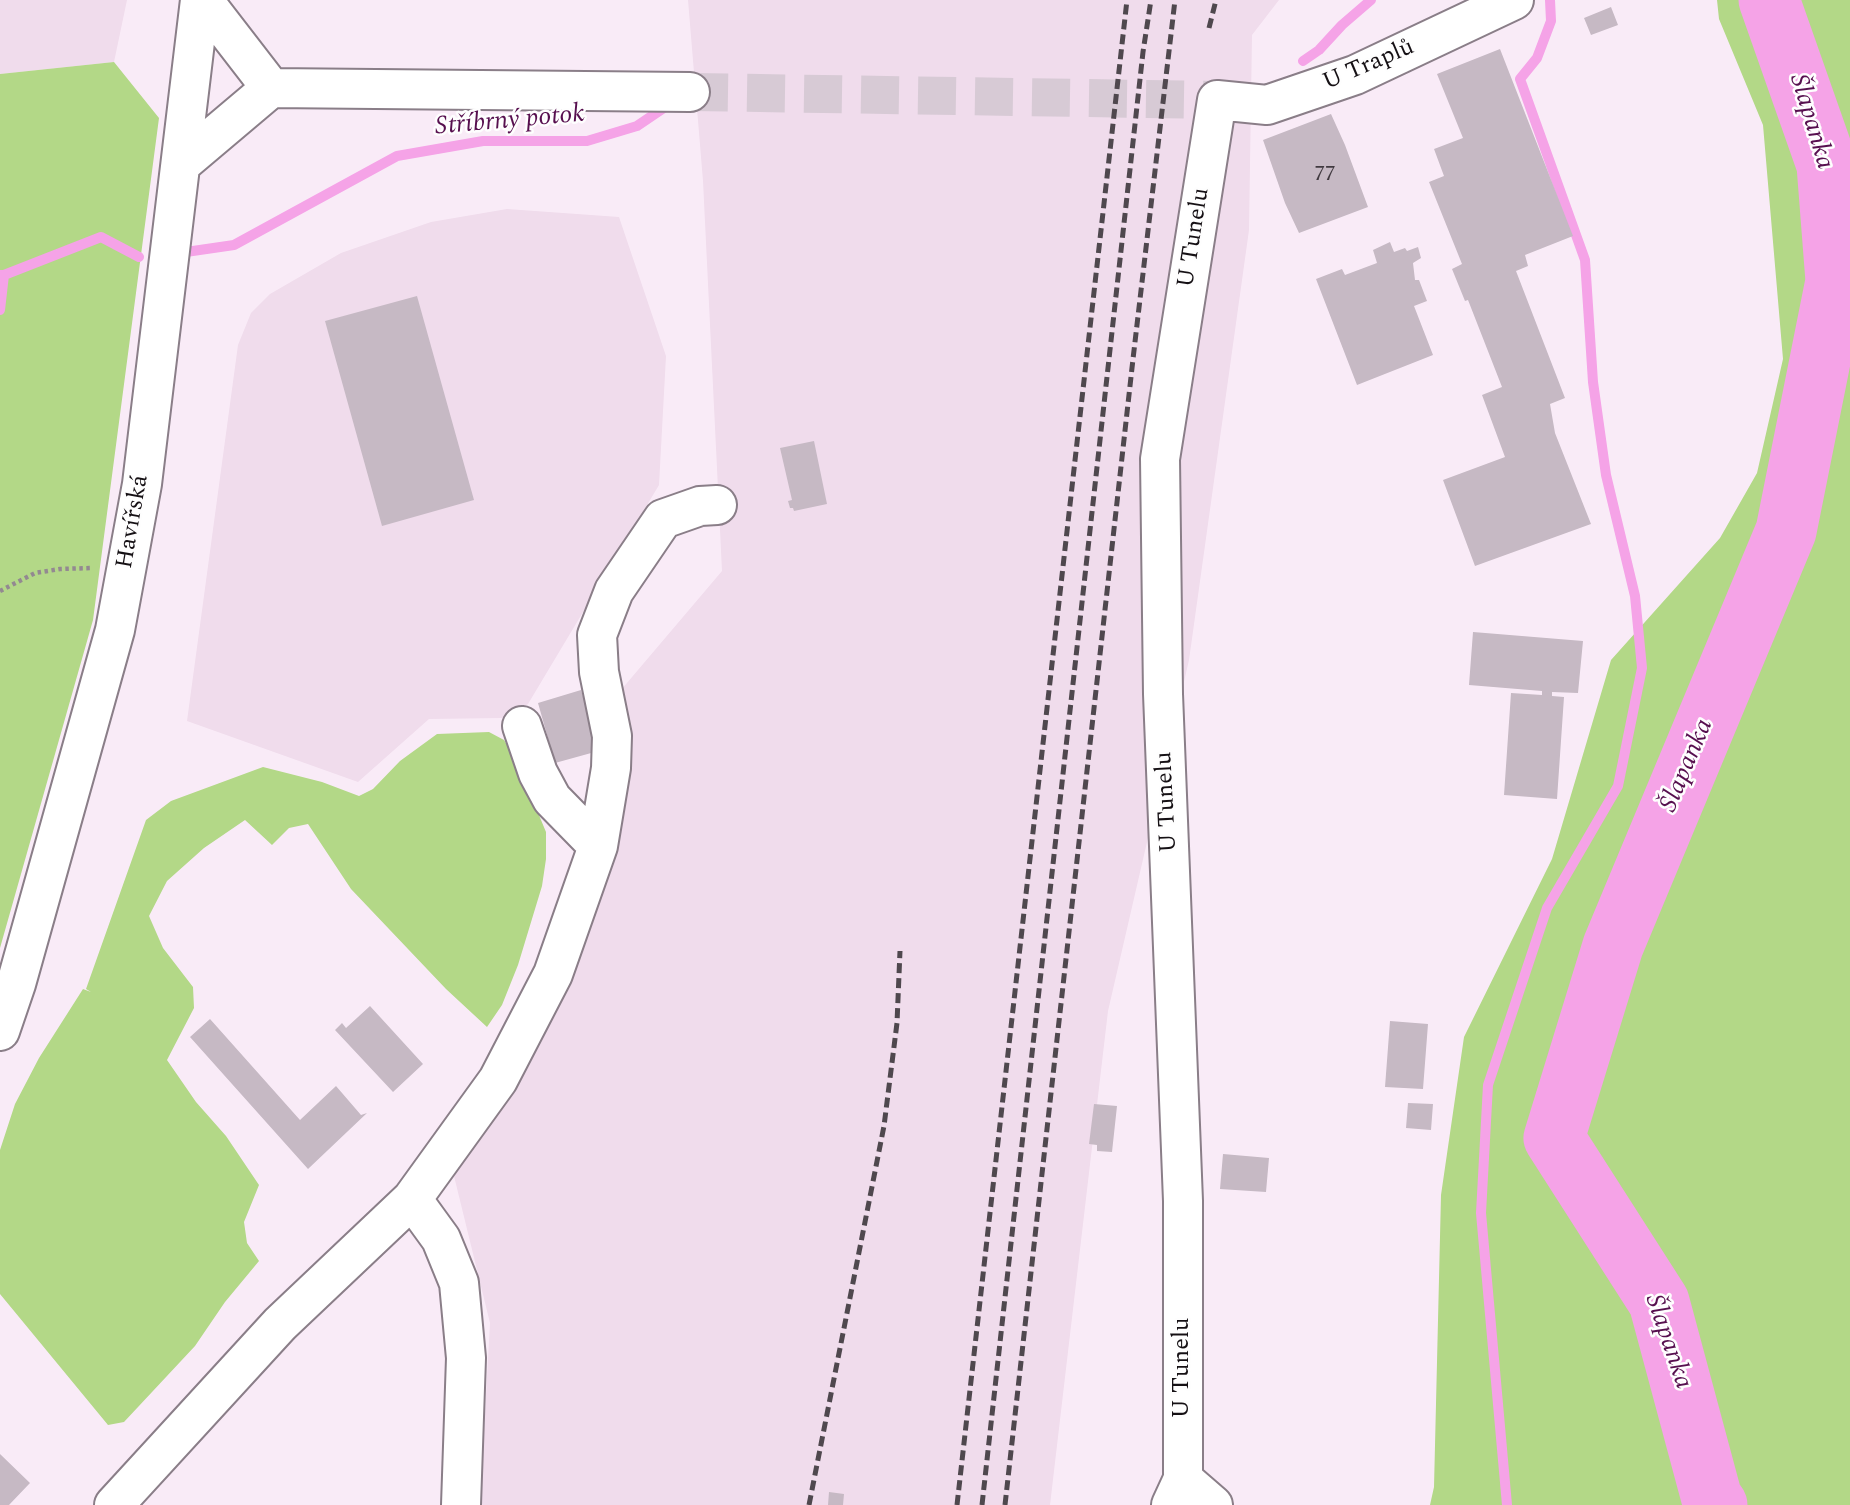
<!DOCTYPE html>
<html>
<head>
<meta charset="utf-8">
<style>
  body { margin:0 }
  canvas { display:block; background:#f9ebf7 }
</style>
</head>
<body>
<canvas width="1850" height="1505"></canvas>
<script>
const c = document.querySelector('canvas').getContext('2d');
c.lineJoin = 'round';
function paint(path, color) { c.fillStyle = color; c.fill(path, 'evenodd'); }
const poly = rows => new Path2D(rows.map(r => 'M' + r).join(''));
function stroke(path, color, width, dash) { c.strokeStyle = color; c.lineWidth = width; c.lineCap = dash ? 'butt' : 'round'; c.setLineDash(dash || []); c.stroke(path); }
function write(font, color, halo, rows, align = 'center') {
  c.font = font + ' Spectral,serif'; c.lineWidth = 5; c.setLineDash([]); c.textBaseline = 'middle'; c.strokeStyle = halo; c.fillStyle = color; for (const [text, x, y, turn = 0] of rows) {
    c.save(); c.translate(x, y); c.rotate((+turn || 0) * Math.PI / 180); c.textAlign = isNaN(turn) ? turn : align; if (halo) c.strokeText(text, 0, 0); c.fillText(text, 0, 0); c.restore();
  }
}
const built = poly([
  [0,0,127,0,114,62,0,74],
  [688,0,1279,0,1252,35,1249,230,1189,660,1108,1011,1050,1505,480,1505,490,1323,454,1176,530,1063,595,899,621,690,722,571,703,181],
  [507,209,619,217,666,356,659,485,528,704,502,718,429,719,358,782,187,721,238,345,251,313,270,294,341,253,431,222]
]);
const green = poly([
  [1717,0,1850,0,1850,1505,1430,1505,1434,1487,1441,1195,1464,1037,1552,859,1611,660,1720,538,1757,473,1783,359,1763,125,1719,19],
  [114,62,159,118,93,620,0,948,0,74],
  [489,732,504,740,516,760,546,832,546,859,542,886,518,965,502,1005,487,1027,446,989,351,889,308,824,289,828,272,845,245,820,204,848,167,881,149,916,163,948,193,987,194,1008,167,1060,196,1102,226,1136,259,1185,244,1222,247,1243,259,1261,225,1302,195,1346,124,1422,108,1425,0,1294,0,1150,15,1104,39,1058,83,989,91,992,86,989,146,820,171,801,263,767,322,782,359,796,373,789,400,761,437,734]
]);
const stream = poly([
  [1303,61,1319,50,1342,25,1371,0],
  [179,253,234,245,397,156,483,141,587,141,637,126,671,103],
  [0,275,4,275,101,237,139,257],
  [0,310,4,275],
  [1507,1505,1481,1213,1488,1085,1547,908,1618,786,1642,668,1635,596,1606,475,1593,382,1585,260,1520,79,1537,58,1551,21,1550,0]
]);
const river = poly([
  [1717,1505,1712,1499,1659,1302,1554,1138,1613,946,1786,531,1836,281,1827,165,1769,0]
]);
const building = poly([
  [1611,7,1618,25,1591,35,1584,18],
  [1500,49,1573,236,1525,255,1528,266,1516,271,1565,398,1550,404,1555,433,1591,524,1475,566,1443,480,1505,457,1482,395,1502,387,1468,300,1465,301,1452,269,1462,264,1429,182,1444,176,1434,149,1463,138,1437,74],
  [1331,114,1345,145,1368,207,1299,233,1285,203,1263,140],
  [1390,242,1394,252,1405,248,1407,251,1418,247,1421,258,1413,263,1415,280,1419,280,1427,301,1414,306,1433,355,1357,385,1316,279,1342,269,1345,275,1377,263,1373,250],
  [417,296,474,500,382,526,325,321],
  [814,441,827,504,794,511,793,508,790,508,788,501,792,500,780,448],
  [1473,632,1583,641,1578,693,1552,692,1552,696,1564,697,1557,799,1504,795,1511,693,1542,695,1542,691,1469,685],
  [581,690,585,703,589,702,602,750,555,763,538,703],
  [370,1006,423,1064,393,1092,335,1030,342,1023,346,1028],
  [210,1019,300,1120,336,1086,361,1115,367,1113,308,1169,190,1037],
  [1390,1021,1428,1024,1423,1089,1385,1087],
  [1408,1103,1433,1104,1431,1130,1406,1128],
  [1094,1104,1117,1106,1112,1152,1097,1151,1097,1145,1089,1144],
  [1223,1154,1269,1158,1266,1192,1220,1189],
  [0,1454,30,1483,9,1505,0,1505],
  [829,1492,844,1494,843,1505,828,1505]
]);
const minorTunnel = poly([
  [690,92,1217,100]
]);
const path = poly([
  [0,591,35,573,60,569,91,568]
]);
const minor = poly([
  [203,0,271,88],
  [181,164,271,88,690,92],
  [522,726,538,773,552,799,598,846],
  [0,1031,16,984,115,630,142,484,200,0],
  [412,1199,441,1239,459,1283,466,1358,461,1505],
  [1183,1479,1213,1505],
  [114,1505,280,1324,412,1199,498,1080,553,974,598,846,611,768,612,736,599,672,597,635,614,591,663,519,700,506,717,505],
  [1171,1505,1183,1479,1183,1201,1163,694,1160,459,1217,100,1267,105,1355,75,1514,0]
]);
const rail = poly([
  [1209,28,1216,0],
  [809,1505,884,1126,897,1023,900,951],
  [957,1505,1127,0],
  [982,1505,1143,52,1151,0],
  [1005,1505,1133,359,1175,0]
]);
const numberNames = [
  ["77",1325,176]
];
const streetNames = [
  ["U Traplů",1369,66,-23],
  ["U Tunelu",1195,238,-81],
  ["Havířská",134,522,-80],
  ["U Tunelu",1168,802,-93],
  ["U Tunelu",1183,1368,-90]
];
const waterNames = [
  ["Stříbrný potok",510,122,-5],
  ["Šlapanka",1810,122,73],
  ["Šlapanka",1688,766,-67],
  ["Šlapanka",1667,1342,71]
];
paint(built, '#f0dcec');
paint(green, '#b3d887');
stroke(stream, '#f5a3e7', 10);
stroke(river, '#f5a3e7', 61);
paint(building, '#c6b9c4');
stroke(minorTunnel, '#d7cad5', 38, [38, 19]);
stroke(minor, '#8a7e88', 42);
stroke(path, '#938991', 4.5, [3.5, 3.5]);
stroke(minor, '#fff', 38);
stroke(rail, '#4f484e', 5, [10, 5]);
write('21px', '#413a40', null, numberNames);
write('24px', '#151014', '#fefefe', streetNames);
write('italic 26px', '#570f4f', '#fefefe', waterNames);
</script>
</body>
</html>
